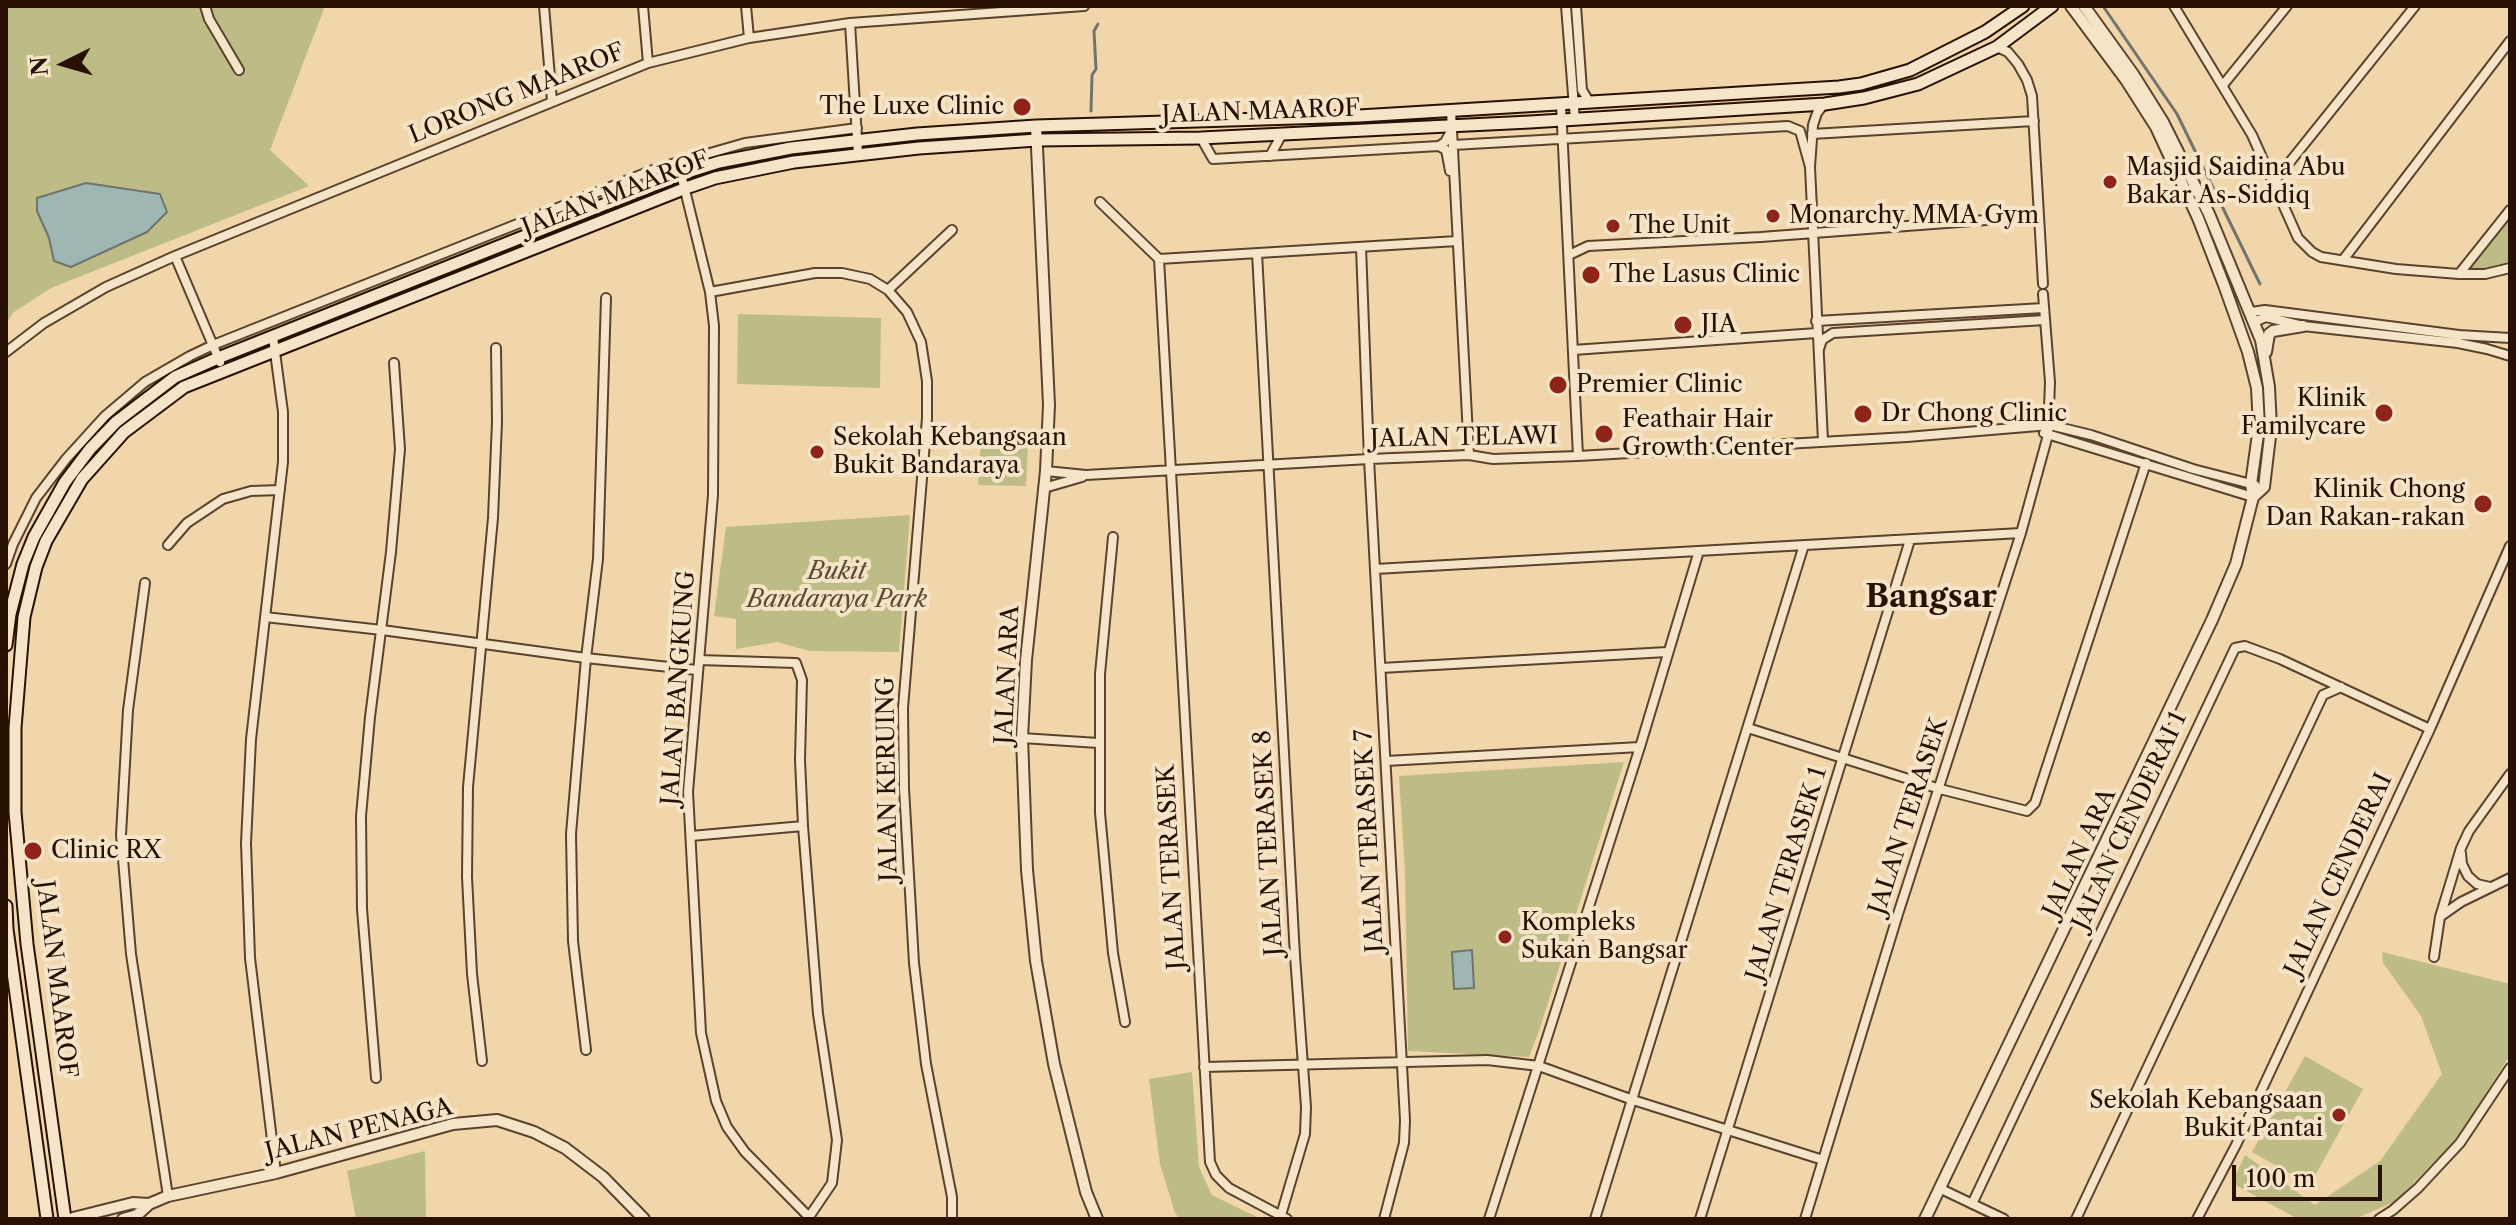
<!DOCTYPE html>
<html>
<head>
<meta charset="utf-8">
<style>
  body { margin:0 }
  #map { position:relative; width:2516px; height:1225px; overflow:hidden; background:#f1d6ab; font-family:"Libre Caslon Text",serif }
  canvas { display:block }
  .frame { position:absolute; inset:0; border:8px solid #281003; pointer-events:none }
  .north { position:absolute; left:24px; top:24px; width:80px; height:80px; -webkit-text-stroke:6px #f6e4c8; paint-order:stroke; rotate:265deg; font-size:22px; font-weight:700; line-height:32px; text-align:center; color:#281003 }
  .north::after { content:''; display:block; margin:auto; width:28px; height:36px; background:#281003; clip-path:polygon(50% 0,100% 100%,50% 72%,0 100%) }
  .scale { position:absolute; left:2232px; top:1165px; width:150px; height:36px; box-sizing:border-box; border:4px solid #281003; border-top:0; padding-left:10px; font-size:24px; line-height:28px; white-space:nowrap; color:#281003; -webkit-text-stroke:6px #f6e4c8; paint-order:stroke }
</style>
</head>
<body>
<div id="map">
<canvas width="2516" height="1225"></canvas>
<div class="frame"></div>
<div class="north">N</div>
<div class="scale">100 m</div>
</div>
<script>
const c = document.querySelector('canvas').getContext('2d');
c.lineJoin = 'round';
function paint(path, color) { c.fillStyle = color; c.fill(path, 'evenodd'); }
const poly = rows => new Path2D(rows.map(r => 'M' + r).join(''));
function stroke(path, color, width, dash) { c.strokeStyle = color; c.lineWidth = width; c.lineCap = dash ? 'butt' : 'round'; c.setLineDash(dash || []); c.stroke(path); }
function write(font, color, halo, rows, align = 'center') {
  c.font = font + ' "Libre Caslon Text",serif'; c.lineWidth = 8; c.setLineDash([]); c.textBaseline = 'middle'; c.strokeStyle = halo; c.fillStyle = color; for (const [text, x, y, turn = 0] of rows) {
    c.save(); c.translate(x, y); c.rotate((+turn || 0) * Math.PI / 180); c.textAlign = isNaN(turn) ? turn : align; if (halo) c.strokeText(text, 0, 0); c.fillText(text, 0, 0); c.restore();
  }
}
const green = poly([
  [6,6,325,6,270,150,309,186,51,288,14,312,6,323],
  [37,211,106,249,71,267,54,261,49,238],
  [2510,214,2510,264,2498,269,2462,273],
  [738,314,881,318,880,388,737,384],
  [981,438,1028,442,1026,486,978,485],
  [910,515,899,652,809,651,777,642,736,649,736,619,714,616,726,527],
  [1624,762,1539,1031,1529,1057,1408,1051,1405,872,1399,776],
  [2382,952,2510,984,2510,1055,2459,1136,2396,1201,2355,1219,2298,1219,2232,1183,2245,1155,2315,1205,2380,1161,2442,1074,2421,1016,2383,963],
  [2305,1056,2363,1089,2310,1185,2252,1152],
  [1192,1072,1199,1167,1212,1195,1261,1219,1180,1219,1175,1213,1160,1164,1149,1079],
  [425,1151,426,1219,356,1219,347,1171]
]);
const water = poly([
  [86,183,160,194,167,212,147,232,71,267,54,261,49,238,37,211,37,198,86,183],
  [1472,950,1474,988,1454,989,1452,952,1472,950]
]);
const stream = poly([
  [2103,6,2177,114,2260,284],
  [1091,111,1092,75,1096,69,1094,31,1098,24]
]);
const minor = poly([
  [205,6,209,19,239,70],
  [544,6,552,101],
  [643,6,648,63],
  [746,6,749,38],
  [1566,6,1575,120],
  [1576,6,1582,90,1590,103],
  [2174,6,2252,135,2298,238,2312,252,2321,257,2396,269,2459,274,2485,274,2510,268],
  [850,23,858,154],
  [1997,47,2008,52,2018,64,2027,80,2032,96,2043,284],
  [2223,85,2287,6],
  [1561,105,1578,456],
  [1451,111,1469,455],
  [1812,134,2034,121],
  [1201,138,1213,159,1439,146,1445,142,1451,131],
  [1453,145,1788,126,1800,131,1810,167],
  [1439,146,1446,150,1450,171],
  [1270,156,1282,134],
  [681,174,710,292,714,326,713,495,688,792,701,1033,716,1101,727,1127,745,1152,811,1219],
  [2273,183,2415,6],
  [1100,202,1159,259,1210,1162,1216,1175,1229,1188,1287,1219],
  [1361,247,1369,459,1405,1120,1404,1143,1384,1219],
  [1257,253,1295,956,1306,1107,1305,1134,1281,1215],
  [1569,255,1588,246,1761,237,2039,216],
  [175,256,220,362],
  [1159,259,1457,241],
  [2343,260,2510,41],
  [2459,274,2510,210],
  [888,290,952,230],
  [710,292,815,273,842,273,870,279,888,290,907,312,921,342,927,381,927,418,903,708,904,788,914,963,926,1064,952,1197,952,1219],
  [2251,312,2265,310,2459,335,2510,338],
  [1816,321,2044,308],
  [2254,322,2266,317,2303,326,2458,343,2487,349,2510,356],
  [273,337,283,412,283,462,251,739,246,843,250,958,276,1173],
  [1819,349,1822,340,1833,333,2045,320],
  [1573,350,1817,333],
  [6,352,44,323,106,287,175,256,648,63,749,38,850,23,1084,6],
  [2044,433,2253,497],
  [1823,441,1810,167,1813,125,1817,113,1824,104],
  [1046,471,1086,475,1369,459,1469,455,1493,459,1578,456,1907,437,2050,425,2091,435,2193,469,2255,485],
  [1044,488,1082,477],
  [1113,537,1100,674,1100,813,1113,953,1125,1022],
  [168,545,187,523,223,499,251,491,280,490],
  [6,564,13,544,36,498,66,459,105,416,145,382,190,356,213,345,658,168,745,143,857,128],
  [1375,569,2021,533],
  [145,583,128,710,121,835,131,954,168,1196],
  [265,617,382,630,586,658,697,670],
  [699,660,796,663,802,680,800,760,803,826,818,1014,837,1140,832,1183,809,1217],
  [1381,668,1667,652],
  [1748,728,1940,789,2027,811,2035,803,2146,463],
  [1022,738,1098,743],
  [1386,761,1640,747],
  [691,836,803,826],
  [2461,853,2462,864,2468,876,2477,884,2490,887],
  [2441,916,2461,902,2510,878],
  [2434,957,2440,917,2461,848,2469,831,2510,774],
  [586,1050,573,941,571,834,586,658,598,559,606,298],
  [482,1061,472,974,467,877,468,787,493,518,497,422,496,348],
  [1204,1067,1487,1060,1539,1066,1633,1100,1823,1160],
  [376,1078,362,909,361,816,370,717,391,552,400,449,394,363],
  [1941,1189,2004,1219],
  [1972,1204,2235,648,2245,646,2280,659,2430,729],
  [1489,1219,1640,747,1699,551],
  [1595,1219,1804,545],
  [1700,1219,1910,540],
  [1805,1219,1898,914,2021,533,2048,435,2050,382,2043,294],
  [2076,1219,2323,695,2341,687],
  [2197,1219,2236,1145,2430,729,2510,546],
  [2379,1219,2393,1210,2418,1188,2460,1143,2510,1068]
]);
const tertiary = poly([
  [2084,6,2133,74,2163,122,2209,214,2261,340,2269,387,2271,428,2264,487,2253,497],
  [1036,126,1049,405,1046,471,1026,660,1022,738,1027,870,1036,961,1054,1064,1086,1192,1097,1219],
  [2266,352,2269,334,2273,331,2303,326],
  [69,1219,133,1203,149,1204,168,1196,276,1173,453,1124,497,1120,534,1132,565,1148,603,1177,644,1219],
  [123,1219,137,1215,149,1204],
  [1925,1219,2212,620,2236,564,2253,497,2251,484,2259,427,2257,388,2248,352,2224,285,2198,218,2156,127,2126,80,2071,6]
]);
const secondary = poly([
  [6,645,10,614,23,564,34,537,65,482,90,449,116,422,175,377,218,358,681,174,719,162,791,148,917,134,1036,126,1359,116,1839,87,1861,84,1910,70,1985,32,2023,6],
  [6,906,7,929,47,1219],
  [65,1219,27,944,15,812,15,728,24,617,36,567,46,541,82,479,124,432,184,387,686,188,715,178,794,162,919,148,1037,140,1201,138,1530,122,1825,104,1864,98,1918,84,1997,47,2052,6]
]);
const markers = [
  [1022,107,10,"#8f2418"],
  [2110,182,8,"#8f2418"],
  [1773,216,8,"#8f2418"],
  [1613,226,8,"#8f2418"],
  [1591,275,10,"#8f2418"],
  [1683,325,10,"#8f2418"],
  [1558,385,10,"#8f2418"],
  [2384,413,10,"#8f2418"],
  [1863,414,10,"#8f2418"],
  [1604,434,10,"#8f2418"],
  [817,452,8,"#8f2418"],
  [2483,504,10,"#8f2418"],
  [33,851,10,"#8f2418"],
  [1505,937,8,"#8f2418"],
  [2339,1115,8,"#8f2418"]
];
const streetNames = [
  ["LORONG MAAROF",517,94,-22],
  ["JALAN MAAROF",1261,112,-2],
  ["JALAN MAAROF",616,194,-21],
  ["JALAN TELAWI",1464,438,-1],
  ["JALAN ARA",1008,675,-87],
  ["JALAN BANGKUNG",679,688,-86],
  ["JALAN KERUING",888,779,-91],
  ["JALAN TERASEK",1909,816,-72],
  ["JALAN CENDERAI 1",2130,821,-65],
  ["JALAN TERASEK 7",1370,841,-93],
  ["JALAN TERASEK 8",1269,843,-93],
  ["JALAN ARA",2080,853,-65],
  ["JALAN TERASEK",1172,867,-93],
  ["JALAN TERASEK 1",1787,874,-73],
  ["JALAN CENDERAI",2339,875,-65],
  ["JALAN MAAROF",56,979,83],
  ["JALAN PENAGA",359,1130,-14]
];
const poiNames = [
  ["The Luxe Clinic",1004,107,"right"],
  ["Masjid Saidina Abu",2126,168],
  ["Bakar As-Siddiq",2126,196],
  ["Monarchy MMA Gym",1789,216],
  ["The Unit",1629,226],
  ["The Lasus Clinic",1609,275],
  ["JIA",1701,325],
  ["Premier Clinic",1576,385],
  ["Klinik",2366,399,"right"],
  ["Familycare",2366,427,"right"],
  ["Dr Chong Clinic",1881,414],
  ["Feathair Hair",1622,420],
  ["Growth Center",1622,448],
  ["Sekolah Kebangsaan",833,438],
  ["Bukit Bandaraya",833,466],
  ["Klinik Chong",2465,490,"right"],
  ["Dan Rakan-rakan",2465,518,"right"],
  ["Clinic RX",51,851],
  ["Kompleks",1521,923],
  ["Sukan Bangsar",1521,951],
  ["Sekolah Kebangsaan",2323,1101,"right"],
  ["Bukit Pantai",2323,1129,"right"]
];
const parkNames = [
  ["Bukit",837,572],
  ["Bandaraya Park",837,600]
];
const districtNames = [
  ["Bangsar",1931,598]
];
paint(green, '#bebc86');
paint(water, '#9eb7b3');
stroke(water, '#6f746d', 2);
stroke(stream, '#6f746d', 3);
stroke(minor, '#5a422d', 12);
stroke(tertiary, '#5a422d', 14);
stroke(secondary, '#281003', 15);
stroke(minor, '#f6e4c8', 8);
stroke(tertiary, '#f6e4c8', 10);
stroke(secondary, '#f6e4c8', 11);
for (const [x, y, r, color] of markers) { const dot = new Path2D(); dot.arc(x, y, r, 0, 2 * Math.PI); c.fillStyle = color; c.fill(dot); stroke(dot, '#f6e4c8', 3); }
write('24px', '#281003', '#f6e4c8', streetNames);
write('24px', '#281003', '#f6e4c8', poiNames, 'left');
write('italic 24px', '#5c4c31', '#f6e4c8', parkNames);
write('bold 32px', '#281003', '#f6e4c8', districtNames);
</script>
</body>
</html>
